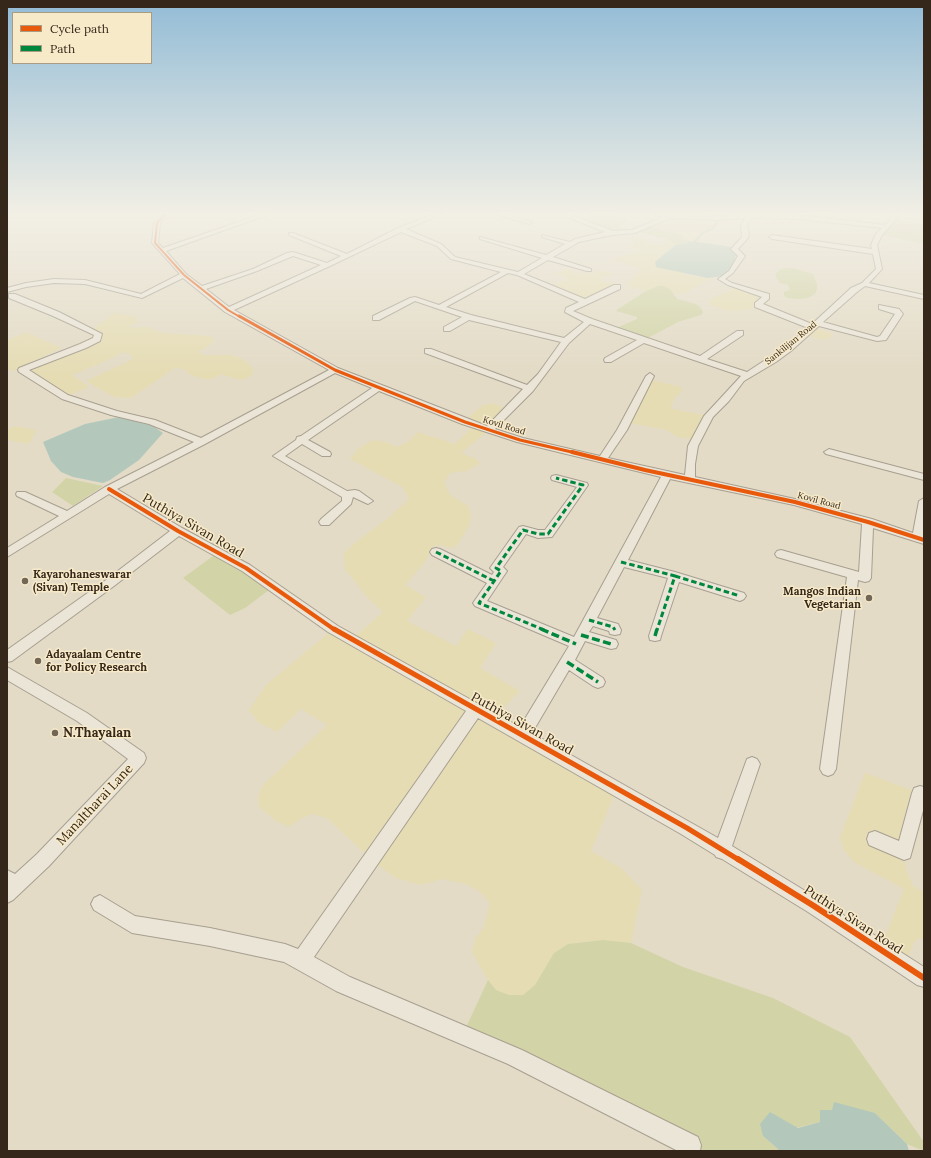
<!DOCTYPE html>
<html>
<head>
<meta charset="utf-8">
<style>
  body { margin:0 }
  #map { position:relative; width:931px; height:1158px; overflow:hidden; background:#e3dbc6; font-family:Lora,serif }
  canvas { display:block }
  .frame { position:absolute; inset:0; border:8px solid #352719; pointer-events:none }
  .legend { position:absolute; left:12px; top:12px; width:140px; height:52px; box-sizing:border-box; background:#f7eac9; border:1px solid #a99c83; margin:0; padding:5px 7px; list-style:none; font-size:12px; color:#352719 }
  .legend li { display:flex; align-items:center; gap:8px; height:20px }
  .legend b { width:20px; border:1px solid #a99c83 }
</style>
</head>
<body>
<div id="map">
<canvas width="931" height="1158"></canvas>
<div class="frame"></div>
<ul class="legend">
<li><b style="height:5px;background:#e8590c"></b>Cycle path</li>
<li><b style="height:5px;background:#00873e"></b>Path</li>
</ul>
</div>
<script>
const c = document.querySelector('canvas').getContext('2d');
c.lineJoin = 'round';
function paint(path, color) { c.fillStyle = color; c.fill(path, 'evenodd'); }
const poly = rows => new Path2D(rows.map(r => 'M' + r).join(''));
function stroke(path, color, width, dash) { c.strokeStyle = color; c.lineWidth = width; c.lineCap = dash ? 'butt' : 'round'; c.setLineDash(dash || []); c.stroke(path); }
function write(font, color, halo, rows, align = 'center') {
  c.font = font + ' Lora,serif'; c.lineWidth = 3; c.setLineDash([]); c.textBaseline = 'middle'; c.strokeStyle = halo; c.fillStyle = color; for (const [text, x, y, turn = 0] of rows) {
    c.save(); c.translate(x, y); c.rotate((+turn || 0) * Math.PI / 180); c.textAlign = isNaN(turn) ? turn : align; if (halo) c.strokeText(text, 0, 0); c.fillText(text, 0, 0); c.restore();
  }
}
const farmland = poly([
  [669,216,718,218,722,220,722,222,714,230,703,235,698,242,682,238,683,235,645,226],
  [635,236,656,244,661,243,667,239,676,245,655,262,689,275,708,278,709,280,685,293,680,294,675,293,666,287,655,286,646,291,628,286,627,283,642,269,615,260,615,258,638,251,638,250,626,245,635,242,628,238],
  [566,269,582,274,604,271,612,273,609,275,600,278,602,281,617,284,617,287,583,303,549,287,551,285,568,279,567,278,557,274,557,272],
  [737,287,766,296,758,305,747,310,729,311,710,305,709,302,711,299],
  [114,313,134,316,139,320,136,323,126,328,147,327,164,333,210,336,215,341,199,352,204,355,232,355,246,361,253,369,252,375,245,379,240,380,220,374,213,379,204,379,191,375,183,369,175,368,131,398,114,397,86,381,133,359,131,355,122,352,113,358,72,375,89,387,66,396,27,370,97,339,91,330],
  [813,327,831,333,833,337,822,340,804,334],
  [26,332,62,348,13,371,7,368,7,340],
  [648,379,681,387,682,391,675,397,671,406,673,409,709,416,696,439,677,437,667,430,629,423],
  [491,403,506,408,489,430,461,453,478,460,479,464,467,471,450,473,444,482,450,495,468,506,471,515,469,526,457,545,452,548,438,545,433,547,425,562,405,585,426,597,407,621,456,646,468,629,496,643,480,668,520,691,493,719,617,788,591,851,621,868,642,890,631,943,603,940,568,944,554,953,535,985,523,995,509,995,496,990,488,980,472,952,475,939,484,927,490,903,479,891,466,884,442,879,421,885,396,878,375,863,327,818,312,814,302,818,289,827,276,821,259,807,258,796,263,785,327,725,301,709,277,732,258,722,249,710,266,685,333,629,352,639,383,612,367,597,345,569,344,553,357,541,387,519,409,499,402,487,350,459,359,448,373,440,386,442,397,447,408,442,418,432,455,444,474,426,465,422,470,416,482,406],
  [15,426,36,430,29,444,7,440,7,430],
  [865,773,920,793,904,852,906,869,913,886,924,892,924,939,920,938,914,942,905,965,880,949,904,889,854,862,844,850,840,837]
]);
const green = poly([
  [584,212,610,212,609,214,628,220,619,227,632,231,612,233,582,221,592,215],
  [649,212,730,212,729,217,669,216],
  [808,212,828,212,839,214,839,217,836,220,806,218],
  [894,218,924,225,924,244,879,234],
  [647,226,683,235,683,239,691,241,687,243,676,245,667,239,635,231],
  [792,268,813,274,817,284,817,289,815,294,808,298,799,299,787,298,784,295,784,292,790,290,788,285,780,283,776,277,776,273,781,269],
  [658,286,664,286,671,290,677,299,696,304,700,307,703,312,701,315,678,322,644,340,614,329,637,319,637,317,616,311,618,309,646,291],
  [66,478,103,486,73,506,52,492],
  [217,553,273,587,245,608,230,615,183,578],
  [603,940,631,943,683,967,773,998,850,1037,924,1142,924,1151,907,1144,875,1113,832,1110,820,1122,763,1136,778,1149,778,1151,689,1151,463,1034,488,980,496,990,509,995,523,995,535,985,554,953,568,944]
]);
const water = poly([
  [691,241,738,248,730,275,708,278,656,267,655,262,673,247,676,245,687,243],
  [119,417,153,426,163,433,139,460,110,480,103,483,73,477,61,472,51,461,43,442,85,424],
  [834,1102,875,1113,907,1144,909,1151,778,1151,778,1149,763,1136,760,1124,770,1112,798,1128,820,1122,820,1110,832,1110]
]);
const stream = poly([
  [695,241,704,232,712,229,725,212]
]);
const minor = poly([
  [164,212,170,212,160,223,158,243,163,248,267,212,275,212,166,251,186,274,202,286,253,269,287,253,293,252,327,263,341,256,289,235,289,233,293,233,347,254,398,228,439,212,447,212,406,229,441,244,455,257,518,272,542,258,480,239,480,237,546,255,565,244,542,237,542,235,570,242,575,239,605,232,572,219,572,217,574,216,613,231,632,230,663,217,646,212,718,216,749,214,798,215,885,225,891,218,892,212,898,212,897,218,882,235,877,245,882,269,869,283,924,295,924,299,865,286,857,292,823,322,877,337,880,336,895,314,879,309,879,305,899,309,903,314,886,340,877,341,819,326,791,351,776,362,744,381,729,401,713,417,698,446,695,464,695,477,795,499,872,519,913,533,919,501,924,498,924,544,873,528,871,578,869,581,865,582,858,580,836,769,833,774,828,776,823,774,820,769,847,577,777,557,775,554,777,551,781,550,859,572,862,524,794,505,670,479,628,560,675,572,744,593,746,596,744,599,740,601,679,582,661,636,660,640,655,641,650,640,649,636,668,578,624,567,597,618,618,624,621,630,620,634,615,635,610,634,609,631,593,626,589,632,616,640,618,644,616,648,611,649,585,641,575,660,603,678,605,682,603,686,598,688,593,686,569,670,532,733,718,838,747,759,752,757,757,759,760,764,732,846,820,900,924,967,924,987,917,985,808,912,722,859,716,857,715,855,681,834,478,718,314,957,350,977,522,1050,698,1137,701,1145,700,1151,678,1151,508,1064,336,991,284,962,210,946,132,933,94,910,91,904,94,898,100,895,135,916,210,928,285,944,298,949,466,711,328,632,242,571,179,536,114,586,12,661,7,662,7,650,106,580,170,531,109,494,7,557,7,548,59,516,17,496,16,494,17,492,25,492,67,511,105,487,194,442,149,424,111,415,62,399,19,372,18,370,19,368,80,344,93,338,94,335,53,316,9,298,9,294,15,294,59,312,102,334,100,341,86,348,29,370,68,395,117,411,155,420,201,438,329,370,225,312,183,278,142,298,85,284,54,283,26,287,7,292,7,288,26,283,54,279,85,280,141,294,180,274,152,243,154,223,164,212],
  [670,218,718,220,745,218,741,226,742,237,731,249,738,256,729,271,718,279,728,285,762,297,755,303,755,307,808,328,785,347,747,372,707,359,743,335,743,331,737,331,700,356,592,319,573,311,620,289,620,285,614,285,585,299,524,274,548,260,587,271,591,271,591,269,553,257,579,242,612,235,635,233,670,218],
  [751,218,798,219,882,228,876,234,871,245,872,249,772,235,769,237,772,239,873,254,876,269,862,283,851,288,812,324,763,304,769,299,769,294,732,283,725,279,733,273,745,256,738,249,748,238,749,234,747,226,751,218],
  [401,232,437,246,451,259,501,272,439,305,415,297,410,298,373,316,373,320,379,320,415,301,462,317,444,327,444,331,450,331,469,320,561,342,538,374,527,385,431,349,425,349,425,353,523,389,487,426,338,368,234,310,330,266,401,232],
  [293,256,321,265,229,307,206,289,257,271,293,256],
  [508,273,517,275,579,302,566,308,565,312,584,322,564,338,471,315,446,307,508,273],
  [590,324,637,340,605,358,604,360,605,362,611,362,644,343,741,376,704,416,688,446,685,475,608,458,627,430,654,376,650,373,646,376,617,430,600,456,523,438,495,429,533,391,569,343,590,324],
  [335,373,372,388,301,436,297,437,296,440,273,456,342,497,342,501,321,519,319,522,321,525,329,525,351,504,353,497,368,504,373,501,359,491,355,490,347,491,285,456,302,444,322,456,330,456,331,454,330,452,308,440,379,391,462,424,517,442,661,477,574,637,487,601,507,571,503,567,526,534,538,538,552,537,588,485,587,483,556,475,552,476,551,478,552,480,577,487,545,530,538,530,523,526,519,527,490,568,494,572,492,575,440,549,436,548,432,549,430,552,432,555,487,583,473,603,475,606,569,646,520,727,338,626,250,565,182,528,117,489,205,444,335,373],
  [489,212,498,212,532,222,529,224,489,212],
  [829,449,924,474,924,480,826,454,824,452,829,449],
  [7,667,87,713,144,753,146,758,144,763,49,866,13,900,7,903,7,870,15,874,37,854,128,759,77,721,7,680,7,667],
  [920,786,924,787,924,807,910,858,904,860,869,845,867,839,869,833,875,831,899,841,912,793,914,788,920,786]
]);
const quietFar1 = poly([
  [436,552,494,581],
  [621,562,675,576,657,630],
  [675,576,740,596],
  [589,620,613,627,615,630],
  [544,630,479,603,501,571,496,568,523,530,538,534,548,534,583,485,556,478]
]);
const quiet = poly([
  [541,629,576,644],
  [581,635,611,644],
  [655,636,657,629],
  [567,662,598,682]
]);
const cyclewayFar4 = poly([
  [167,212,157,223,155,243,184,275,228,310,240,317]
]);
const cyclewayFar3 = poly([
  [239,316,335,370,465,422,520,440,576,453]
]);
const cyclewayFar2 = poly([
  [572,452,645,470,795,502,868,522,924,540],
  [109,489,178,531,246,568,335,630]
]);
const cyclewayFar1 = poly([
  [334,629,687,828,739,860]
]);
const cycleway = poly([
  [738,859,814,906,924,978]
]);
const markers = [
  [25,581,4,"#726656"],
  [869,598,4,"#726656"],
  [38,661,4,"#726656"],
  [55,733,4,"#726656"]
];
const farStreetnames = [
  ["Sankilijan Road",791,343,-39],
  ["Kovil Road",504,426,17],
  ["Kovil Road",819,501,15]
];
const poiNames = [
  ["Kayarohaneswarar",33,575],
  ["(Sivan) Temple",33,588],
  ["Mangos Indian",861,592,"right"],
  ["Vegetarian",861,605,"right"],
  ["Adayaalam Centre",46,655],
  ["for Policy Research",46,668]
];
const nearStreetnames = [
  ["Puthiya Sivan Road",193,526,30],
  ["Puthiya Sivan Road",522,724,29],
  ["Manaltharai Lane",95,805,-47],
  ["Puthiya Sivan Road",853,920,33]
];
const nearPoinames = [
  ["N.Thayalan",63,733]
];
paint(farmland, '#e5dcb4');
paint(green, '#d2d4a7');
paint(water, '#b3c8bb');
stroke(stream, '#b3c8bb', 2);
stroke(minor, '#a79f90', 2);
paint(minor, '#ebe5d8');
stroke(quietFar1, '#00873e', 3, [5.5, 3]);
stroke(quiet, '#00873e', 3.5, [8, 3.5]);
stroke(cyclewayFar4, '#e8590c', 2);
stroke(cyclewayFar3, '#e8590c', 3);
stroke(cyclewayFar2, '#e8590c', 4);
stroke(cyclewayFar1, '#e8590c', 5);
stroke(cycleway, '#e8590c', 6);
const sky = c.createLinearGradient(0, 0, 0, 374);
sky.addColorStop(0, '#93bcd6');
sky.addColorStop(0.57, '#f2efe5');
sky.addColorStop(1, '#f2efe500');
c.fillStyle = sky;
c.fillRect(0, 0, 931, 374);
for (const [x, y, r, color] of markers) { const dot = new Path2D(); dot.arc(x, y, r, 0, 2 * Math.PI); c.fillStyle = color; c.fill(dot); stroke(dot, '#f7eac9', 1.5); }
write('9px', '#352719', '#f7eac9', farStreetnames);
write('bold 11px', '#352719', '#f7eac9', poiNames, 'left');
write('13px', '#352719', '#f7eac9', nearStreetnames);
write('bold 13px', '#352719', '#f7eac9', nearPoinames, 'left');
</script>
</body>
</html>
